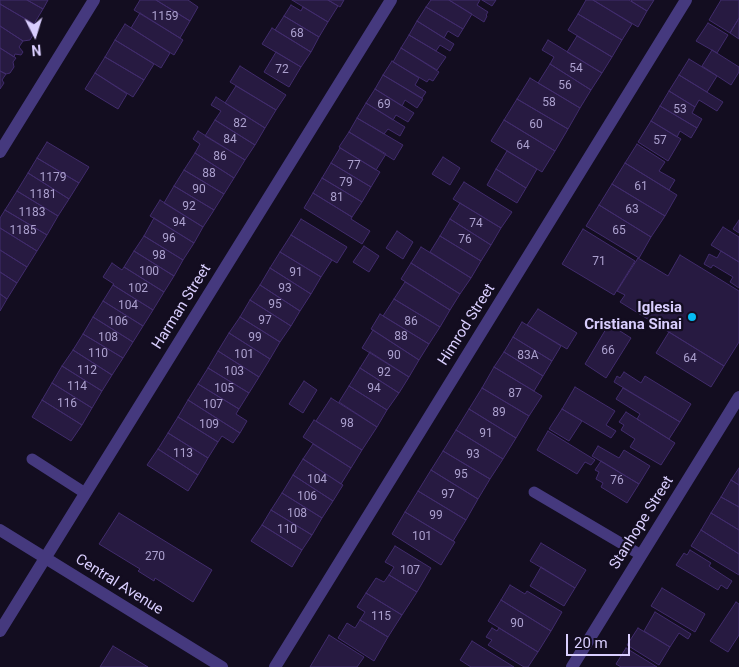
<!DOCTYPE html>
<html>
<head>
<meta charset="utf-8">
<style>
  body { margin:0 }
  #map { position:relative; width:739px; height:667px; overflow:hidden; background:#130d20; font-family:Roboto,sans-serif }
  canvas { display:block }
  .north { position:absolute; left:10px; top:10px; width:50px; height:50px; -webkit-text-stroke:4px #130d20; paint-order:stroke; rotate:175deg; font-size:14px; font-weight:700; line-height:20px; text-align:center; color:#d9cefe }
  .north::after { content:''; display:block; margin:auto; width:18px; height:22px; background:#d9cefe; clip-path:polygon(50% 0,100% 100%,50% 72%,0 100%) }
  .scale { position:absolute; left:566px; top:634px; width:64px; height:22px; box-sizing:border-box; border:2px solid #d9cefe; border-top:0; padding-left:6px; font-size:15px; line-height:18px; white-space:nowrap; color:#d9cefe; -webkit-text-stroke:4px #130d20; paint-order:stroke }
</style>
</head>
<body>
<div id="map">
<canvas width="739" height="667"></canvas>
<div class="north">N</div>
<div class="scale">20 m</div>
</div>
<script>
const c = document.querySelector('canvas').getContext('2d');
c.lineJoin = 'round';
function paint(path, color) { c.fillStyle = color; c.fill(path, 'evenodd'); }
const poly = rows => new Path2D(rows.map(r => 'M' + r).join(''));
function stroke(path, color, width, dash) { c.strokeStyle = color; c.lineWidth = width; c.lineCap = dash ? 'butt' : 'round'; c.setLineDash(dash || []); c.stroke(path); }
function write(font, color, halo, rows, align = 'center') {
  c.font = font + ' Roboto,sans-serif'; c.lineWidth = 4.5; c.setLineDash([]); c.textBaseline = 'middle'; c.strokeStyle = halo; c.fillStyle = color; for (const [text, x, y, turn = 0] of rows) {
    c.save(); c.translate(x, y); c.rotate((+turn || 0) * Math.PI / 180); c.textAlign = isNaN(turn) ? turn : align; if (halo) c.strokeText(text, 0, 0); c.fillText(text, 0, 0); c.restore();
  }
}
const building = poly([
  [0,0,27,0,43,9,34,24,0,4,0,0],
  [27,0,48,0,43,9,27,0],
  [140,0,156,0,190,21,180,38,134,10,140,0],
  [156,0,188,0,198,7,190,21,156,0],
  [292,0,328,0,338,6,328,22,292,0],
  [328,0,344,0,340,7,328,0],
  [431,0,449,0,472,14,463,29,426,7,431,0],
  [449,0,480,0,477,5,488,12,486,15,487,16,484,22,449,0],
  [482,0,496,0,492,6,482,0],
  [586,0,593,0,632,24,622,40,578,14,586,0],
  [593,0,629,0,647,11,638,27,593,0],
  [632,0,654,0,647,11,631,1,632,0],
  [721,0,739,0,739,18,730,33,709,20,721,0],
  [0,4,36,25,32,31,33,35,30,40,23,41,0,26,0,4],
  [291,5,301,11,303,7,328,22,319,37,284,16,291,5],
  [426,7,463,29,458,37,448,31,444,38,417,21,426,7],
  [140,13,183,40,174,55,131,28,140,13],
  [578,14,622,40,612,57,568,30,578,14],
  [284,16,319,37,311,52,275,30,284,16],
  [739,18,739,39,730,33,739,18],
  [417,21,454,44,450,51,440,45,436,51,409,35,417,21],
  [708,23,728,35,717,53,696,41,708,23],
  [125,24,170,53,161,68,115,40,125,24],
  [0,26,23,41,19,47,23,52,21,55,15,54,14,57,0,48,0,26],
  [272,28,311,52,301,67,262,44,272,28],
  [409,35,446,57,437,70,401,48,409,35],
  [577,36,612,57,602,73,567,52,577,36],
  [115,40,154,64,144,80,105,57,115,40],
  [548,40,602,73,591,90,550,64,554,57,542,50,548,40],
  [0,48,16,58,13,62,14,67,10,73,6,74,0,71,0,48],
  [401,48,439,72,433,81,429,79,427,82,393,62,401,48],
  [712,50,739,67,739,72,731,85,702,66,712,50],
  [276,52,301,67,289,87,264,72,276,52],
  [105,57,144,80,133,97,95,73,105,57],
  [689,59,717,76,707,92,679,75,689,59],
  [392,61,419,78,415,85,426,92,422,98,383,75,392,61],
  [550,64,591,90,580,108,538,83,550,64],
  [240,66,286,95,276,110,230,82,240,66],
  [0,71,6,74,2,80,4,83,0,89,0,71],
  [95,73,127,94,118,109,85,89,95,73],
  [383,75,423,99,417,108,405,100,402,106,375,89,383,75],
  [679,75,723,102,717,111,699,100,695,107,669,91,679,75],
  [530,78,580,108,568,129,517,99,530,78],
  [236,86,276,110,265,128,225,103,236,86],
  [375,89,414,113,408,122,396,115,393,120,366,103,375,89],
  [669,91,695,107,692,113,702,119,697,128,660,106,669,91],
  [216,97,265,128,255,145,215,120,221,111,211,105,216,97],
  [517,99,568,129,555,151,504,120,517,99],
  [366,103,405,127,400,136,388,129,384,134,357,118,366,103],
  [660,106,697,128,691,138,680,131,677,137,651,121,660,106],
  [357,118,403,145,394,160,349,132,357,118],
  [215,120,255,145,245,160,205,136,215,120],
  [504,120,555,151,542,172,491,141,504,120],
  [651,121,681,139,668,161,638,142,651,121],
  [198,131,245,160,234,178,195,153,200,144,193,139,198,131],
  [349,132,386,154,376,170,339,147,349,132],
  [47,142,89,167,79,183,37,158,47,142],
  [637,144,665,162,659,171,675,180,669,190,625,163,637,144],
  [340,148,380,172,371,187,331,163,340,148],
  [507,151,537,169,526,188,496,169,507,151],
  [195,153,234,178,224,194,184,170,195,153],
  [443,157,460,168,450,185,432,174,443,157],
  [37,158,79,183,69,199,28,173,37,158],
  [331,163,371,187,362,202,322,178,331,163],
  [625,163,677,195,665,216,612,184,625,163],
  [496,169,526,188,517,203,487,185,496,169],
  [184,170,224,194,214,210,174,186,184,170],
  [28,173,69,199,58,216,17,191,28,173],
  [322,178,362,202,352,217,313,193,322,178],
  [464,182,512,212,501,228,453,199,464,182],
  [612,184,665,216,651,237,599,205,612,184],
  [174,186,214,210,203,227,164,203,174,186],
  [17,191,58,216,47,235,5,210,17,191],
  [313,193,352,217,351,219,370,231,362,244,304,208,313,193],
  [160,200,203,227,194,243,150,216,160,200],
  [460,203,501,228,491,245,450,219,460,203],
  [599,205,651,237,639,258,586,226,599,205],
  [5,210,47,235,37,251,0,228,0,218,5,210],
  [154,218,194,243,183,260,144,236,154,218],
  [301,219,347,247,337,263,291,235,301,219],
  [450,219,491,245,481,261,440,236,450,219],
  [739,220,739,233,733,229,739,220],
  [723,227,739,237,739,262,711,245,723,227],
  [0,228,37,251,27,267,0,250,0,228],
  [583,229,635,261,614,295,562,264,583,229],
  [397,231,413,242,403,259,386,248,397,231],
  [291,235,332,260,321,277,280,252,291,235],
  [144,236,183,260,174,276,134,251,144,236],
  [440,236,481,261,471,278,430,252,440,236],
  [364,246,379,256,369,272,353,262,364,246],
  [421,247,471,278,460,294,411,263,421,247],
  [0,250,27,267,17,283,0,272,0,250],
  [134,251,174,276,164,292,124,267,134,251],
  [721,251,739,262,739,288,730,282,733,277,713,265,711,268,704,264,709,254,717,258,721,251],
  [280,252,321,277,311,294,270,268,280,252],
  [680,255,739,291,739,342,724,366,620,302,625,295,617,291,638,258,668,276,680,255],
  [112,263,122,270,124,267,164,292,153,310,113,285,114,284,103,277,112,263],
  [411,263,460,294,450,310,401,279,411,263],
  [270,268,311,294,300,311,260,285,270,268],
  [0,272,17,283,7,299,0,294,0,272],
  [405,282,450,310,440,327,394,299,405,282],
  [113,285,153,310,143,326,103,301,113,285],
  [260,285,300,311,291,326,250,300,260,285],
  [0,294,7,299,0,311,0,294],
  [394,299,440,327,429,344,383,316,394,299],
  [250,300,291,326,280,342,240,317,250,300],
  [103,301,143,326,133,342,93,317,103,301],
  [538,309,577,333,567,349,527,325,538,309],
  [380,314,429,344,419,360,371,329,380,314],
  [93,317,133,342,123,358,83,334,93,317],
  [240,317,280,342,270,359,229,333,240,317],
  [522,322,561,346,552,361,513,337,522,322],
  [609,324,631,338,606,378,585,364,609,324],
  [373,330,419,360,409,377,362,348,373,330],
  [669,332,724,366,711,387,656,353,669,332],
  [229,333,270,359,259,377,218,351,229,333],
  [83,334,123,358,112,375,73,350,83,334],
  [513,337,552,361,543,376,504,352,513,337],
  [73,350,112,375,102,391,62,366,73,350],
  [218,351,259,377,249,393,208,368,218,351],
  [370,352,409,377,399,393,360,368,370,352],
  [504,352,543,376,534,391,494,367,504,352],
  [62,366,102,391,92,408,52,383,62,366],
  [494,367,542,396,529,416,482,388,494,367],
  [208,368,249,393,239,409,198,384,208,368],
  [360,368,399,393,387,410,349,386,360,368],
  [624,372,641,383,645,376,691,404,680,422,614,382,617,376,620,378,624,372],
  [304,381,317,390,303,413,289,404,304,381],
  [52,383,92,408,82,425,42,400,52,383],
  [198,384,239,409,236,414,247,421,240,433,188,400,198,384],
  [349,386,387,410,377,427,339,402,349,386],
  [575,387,615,411,606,425,616,431,611,438,562,409,575,387],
  [482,388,529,416,516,438,469,409,482,388],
  [623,388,680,422,669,439,637,419,640,414,616,399,623,388],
  [331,398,377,427,362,450,316,421,331,398],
  [42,400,82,425,71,441,32,417,42,400],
  [188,400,240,433,233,443,222,436,218,442,178,417,188,400],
  [469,409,516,438,503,459,456,430,469,409],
  [562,409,582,421,569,441,549,429,562,409],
  [626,412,675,443,661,465,630,447,635,439,621,430,624,425,619,422,626,412],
  [178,417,218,442,208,458,168,433,178,417],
  [314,420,362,450,351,468,303,437,314,420],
  [456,430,503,459,490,479,443,451,456,430],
  [548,431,595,460,591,465,585,462,577,474,537,450,548,431],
  [168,433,208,458,198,475,158,449,168,433],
  [313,444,351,468,341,484,303,459,313,444],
  [598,446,619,458,624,450,650,466,639,484,592,456,598,446],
  [158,449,198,475,188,491,147,465,158,449],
  [443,451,490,479,478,499,431,470,443,451],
  [303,459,343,485,333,501,293,475,303,459],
  [601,461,639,484,627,503,601,487,603,483,596,479,599,472,595,470,601,461],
  [739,468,739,485,731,480,739,468],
  [431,470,478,499,466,520,418,491,431,470],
  [293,475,333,501,322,518,282,493,293,475],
  [731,480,739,485,739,507,721,497,731,480],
  [418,491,466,520,453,541,405,512,418,491],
  [282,493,322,518,312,535,271,510,282,493],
  [721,497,739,507,739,530,711,513,721,497],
  [271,510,312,535,302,550,262,525,271,510],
  [405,512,455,542,441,565,392,534,405,512],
  [119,513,212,570,193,602,155,578,154,581,138,571,140,569,99,544,119,513],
  [711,513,739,530,739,554,701,530,711,513],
  [262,525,302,550,292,567,251,541,262,525],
  [701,530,739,554,739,575,691,546,701,530],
  [541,543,586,570,575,588,530,561,541,543],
  [395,546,431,568,417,592,389,575,394,567,385,562,395,546],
  [690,550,711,563,709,566,732,581,727,589,721,585,718,590,676,565,684,553,687,555,690,550],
  [541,567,575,588,564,606,530,586,541,567],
  [389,575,417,592,402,615,366,593,376,578,384,582,389,575],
  [510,585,525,594,527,591,562,612,551,631,501,600,510,585],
  [662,588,705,614,695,632,651,606,662,588],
  [366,593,402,615,388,637,360,620,365,612,357,607,366,593],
  [501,600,551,631,538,652,488,621,501,600],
  [736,602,739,604,739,635,728,652,710,641,736,602],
  [655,612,691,634,688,639,679,633,670,647,644,631,655,612],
  [360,620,388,637,374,661,338,638,347,623,355,628,360,620],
  [492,628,497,631,499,628,538,652,528,667,524,667,488,645,492,640,486,637,492,628],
  [638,628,670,647,659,665,627,645,638,628],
  [329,635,364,657,357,667,310,667,329,635],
  [472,641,514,667,471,667,460,660,472,641],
  [113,646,148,667,100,667,113,646],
  [626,648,657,667,621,667,616,664,626,648]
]);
const service = poly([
  [32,459,85,493],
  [534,492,641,555]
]);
const minor = poly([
  [0,152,94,0],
  [0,530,222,667],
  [0,631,391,0],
  [275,667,686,0],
  [572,667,739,397]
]);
const markers = [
  [692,317,5,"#05bcf3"]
];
const numberNames = [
  ["1159",165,17],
  ["68",297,34],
  ["54",576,69],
  ["72",282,70],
  ["56",565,86],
  ["58",549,103],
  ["69",384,105],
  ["53",680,110],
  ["82",240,124],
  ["60",536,125],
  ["84",230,140],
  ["57",660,141],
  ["64",523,146],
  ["86",220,157],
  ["77",354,166],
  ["88",209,174],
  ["1179",53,178],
  ["79",346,183],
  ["61",641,187],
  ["90",199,190],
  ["1181",43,195],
  ["81",337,198],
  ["92",189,207],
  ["63",632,210],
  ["1183",32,213],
  ["94",179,223],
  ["74",476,224],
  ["1185",23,231],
  ["65",619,231],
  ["96",169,239],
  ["76",465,240],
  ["98",159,256],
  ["71",599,262],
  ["100",149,272],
  ["91",296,273],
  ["102",138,289],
  ["93",285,289],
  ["95",275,305],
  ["104",128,306],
  ["97",265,321],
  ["106",118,322],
  ["86",411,322],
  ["88",401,337],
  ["108",108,338],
  ["99",255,338],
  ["66",608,351],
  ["110",98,354],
  ["101",244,355],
  ["90",394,356],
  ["83A",528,356],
  ["64",690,359],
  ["112",87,371],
  ["103",234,372],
  ["92",384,373],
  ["114",77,387],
  ["105",224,389],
  ["94",374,389],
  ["87",515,394],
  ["116",67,404],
  ["107",213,405],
  ["89",499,413],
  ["98",347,424],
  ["109",209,425],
  ["91",486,434],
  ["113",183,454],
  ["93",473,455],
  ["95",461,475],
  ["104",317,480],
  ["76",617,481],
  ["97",448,495],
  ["106",307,497],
  ["108",297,514],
  ["99",436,516],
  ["110",287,530],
  ["101",422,537],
  ["270",155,557],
  ["107",410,571],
  ["115",381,617],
  ["90",517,624]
];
const streetNames = [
  ["Harman Street",182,307,-58],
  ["Himrod Street",467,325,-58],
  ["Stanhope Street",642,523,-58],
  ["Central Avenue",119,585,32]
];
const poiNames = [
  ["Iglesia",682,308],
  ["Cristiana Sinai",682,325]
];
paint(building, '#271a41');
stroke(building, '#412c6c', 1);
stroke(service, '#45397e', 11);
stroke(minor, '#45397e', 12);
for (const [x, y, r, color] of markers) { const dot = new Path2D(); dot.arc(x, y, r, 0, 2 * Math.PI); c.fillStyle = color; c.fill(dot); stroke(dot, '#130d20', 2); }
write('12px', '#aca1cf', null, numberNames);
write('15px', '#d9cefe', '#130d20', streetNames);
write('bold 15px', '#d9cefe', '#130d20', poiNames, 'right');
</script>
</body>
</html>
